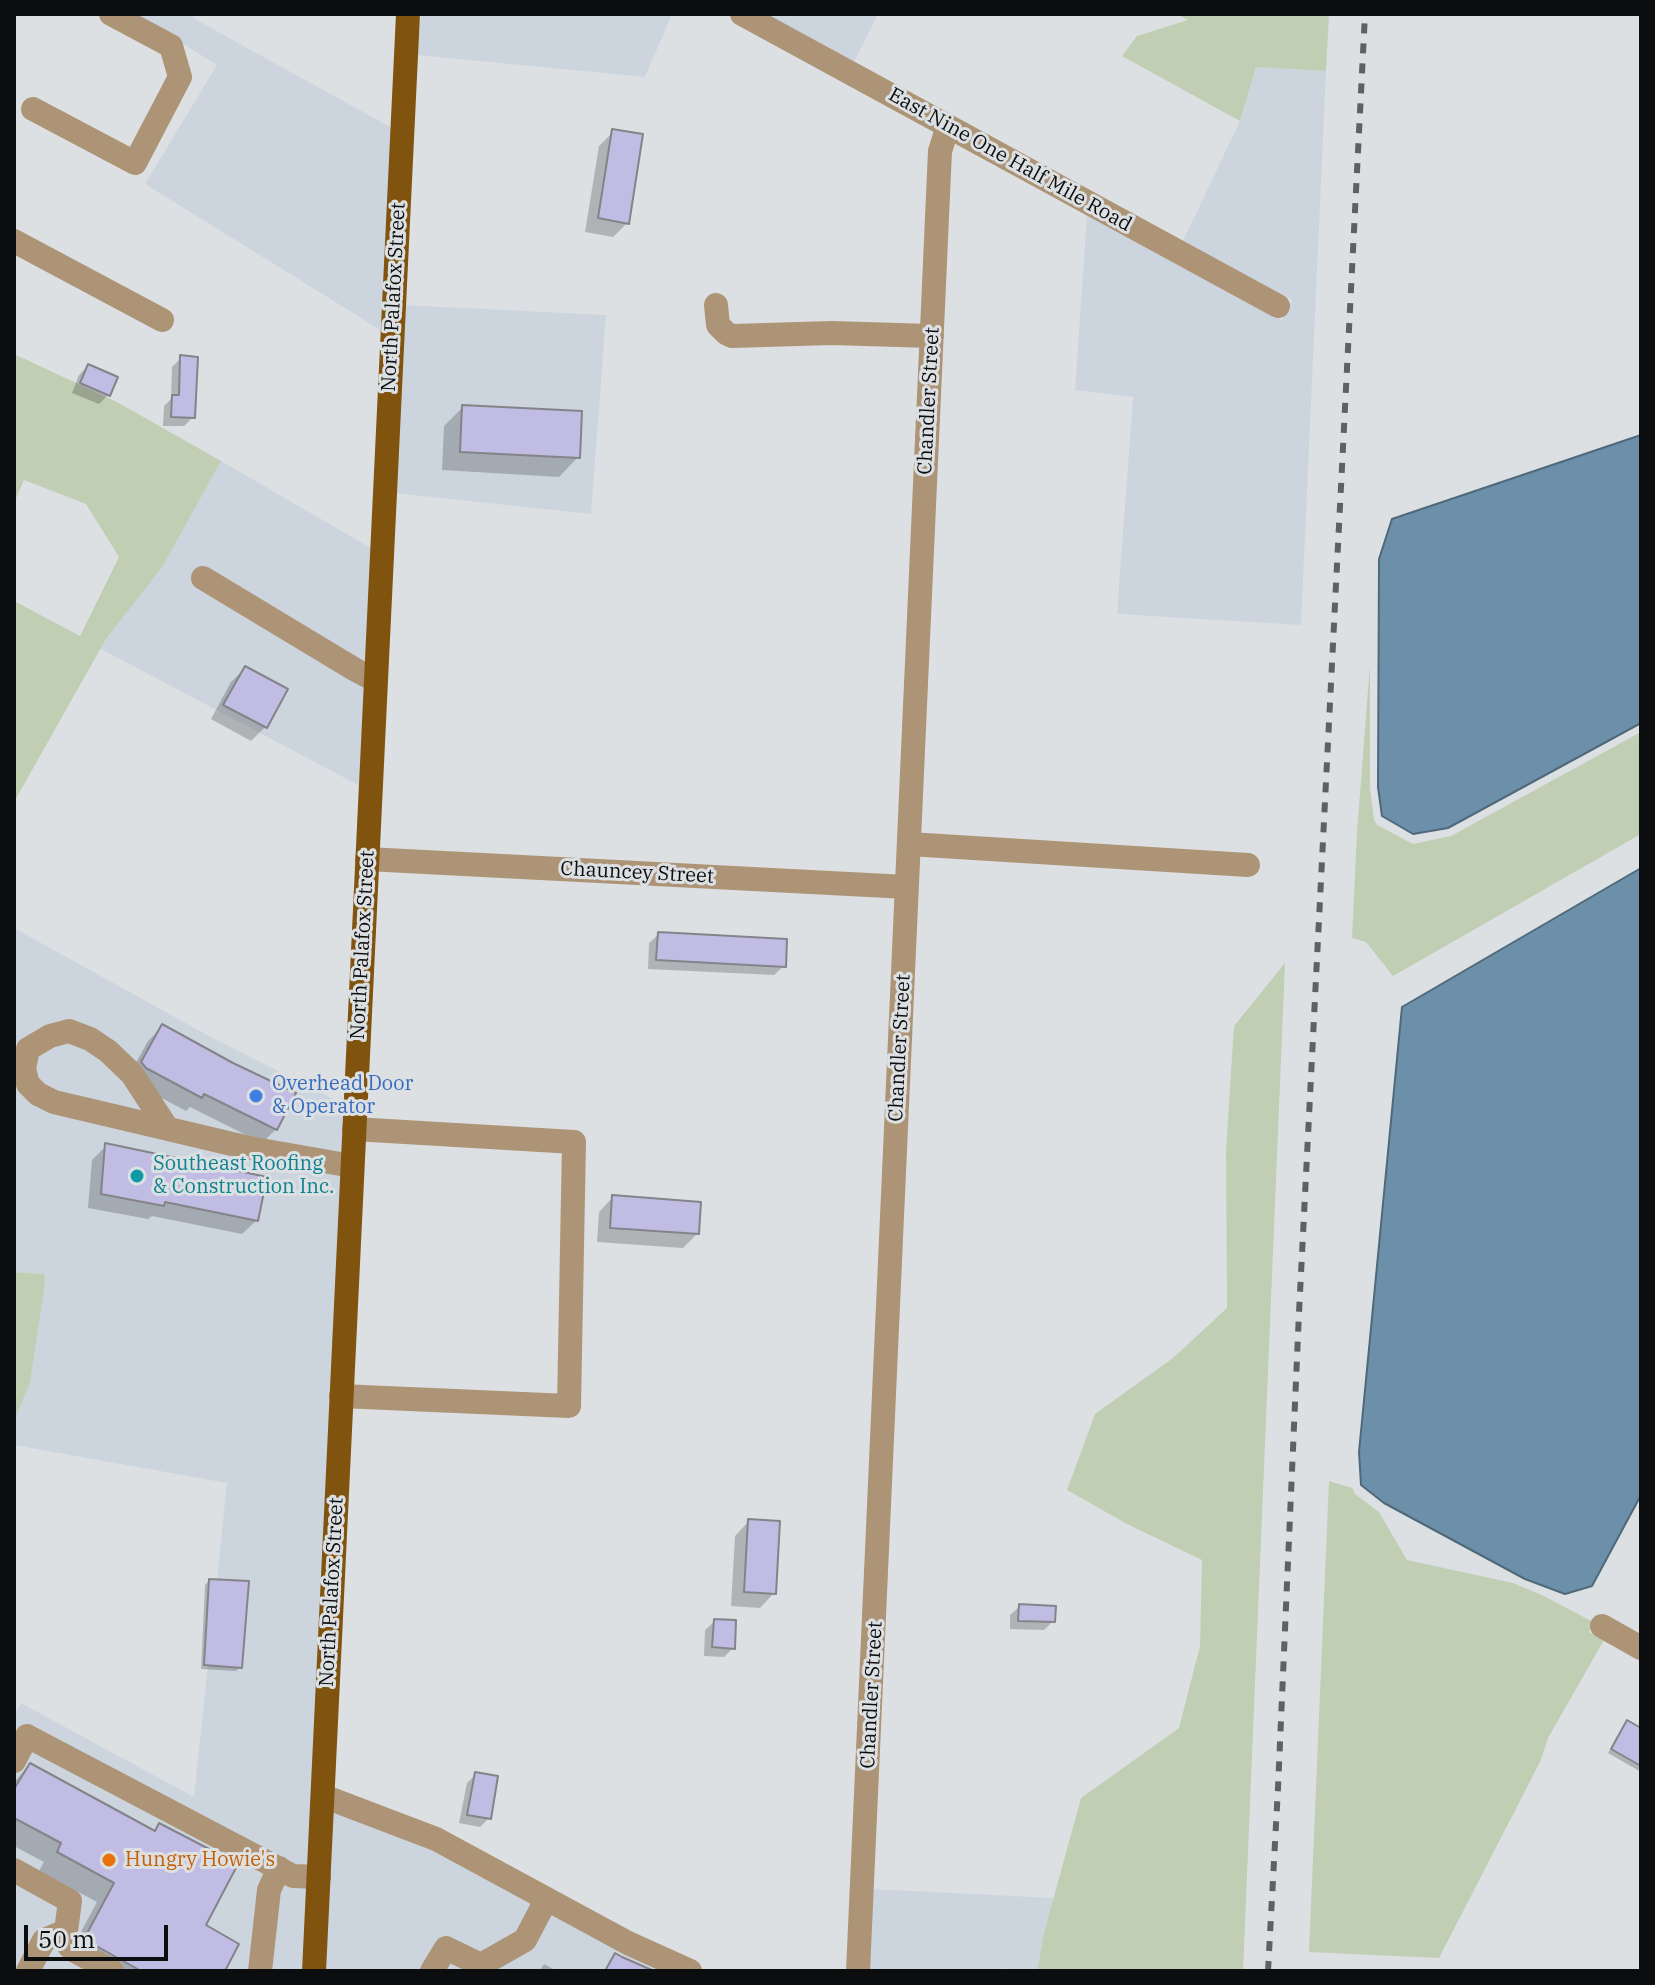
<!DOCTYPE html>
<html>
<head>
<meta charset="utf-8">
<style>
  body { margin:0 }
  #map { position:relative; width:1655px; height:1985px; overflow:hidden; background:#dde0e3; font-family:"IBM Plex Serif",serif }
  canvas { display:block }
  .frame { position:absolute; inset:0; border:16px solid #0c0d0e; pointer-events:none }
  .scale { position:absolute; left:24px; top:1925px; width:144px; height:36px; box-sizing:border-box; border:4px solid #0c0d0e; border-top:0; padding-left:10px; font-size:24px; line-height:28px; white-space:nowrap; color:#0c0d0e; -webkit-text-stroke:6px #dde0e3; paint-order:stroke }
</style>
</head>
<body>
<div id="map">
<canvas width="1655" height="1985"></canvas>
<div class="frame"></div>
<div class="scale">50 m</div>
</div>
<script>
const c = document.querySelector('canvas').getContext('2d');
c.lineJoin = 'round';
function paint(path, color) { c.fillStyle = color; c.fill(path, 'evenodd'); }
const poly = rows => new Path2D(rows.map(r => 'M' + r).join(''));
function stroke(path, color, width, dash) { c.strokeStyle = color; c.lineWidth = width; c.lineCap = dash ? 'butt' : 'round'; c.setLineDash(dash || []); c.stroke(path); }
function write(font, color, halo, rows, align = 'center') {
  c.font = font + ' "IBM Plex Serif",serif'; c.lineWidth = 6; c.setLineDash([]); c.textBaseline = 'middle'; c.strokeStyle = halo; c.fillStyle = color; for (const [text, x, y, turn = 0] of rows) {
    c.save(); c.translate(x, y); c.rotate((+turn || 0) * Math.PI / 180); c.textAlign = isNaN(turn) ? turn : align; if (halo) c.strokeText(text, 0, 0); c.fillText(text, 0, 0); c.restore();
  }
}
const built = poly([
  [135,14,194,14,193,18,392,128,382,331,145,184,217,65],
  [421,14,672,14,645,77,417,55],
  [765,14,878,14,854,62],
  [1256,67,1326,71,1301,625,1117,614,1133,397,1075,390,1087,215,1282,320,1292,300,1183,241,1240,121],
  [403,305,606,315,591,514,394,493],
  [221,461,371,548,360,786,101,649,106,639,163,566],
  [14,928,209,1036,345,1105,304,1971,14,1971,14,1715,21,1703,194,1797,227,1483,14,1445,14,1421,30,1383,44,1274,14,1272],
  [334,1791,697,1971,324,1971],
  [872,1889,1054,1898,1044,1933,1037,1971,1011,1971,1004,1968,997,1971,869,1971]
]);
const green = poly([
  [1177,14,1329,14,1326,71,1256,67,1240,121,1122,56,1137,36,1188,20],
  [14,354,117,402,221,461,163,566,106,639,14,802,14,601,80,636,119,557,86,504,24,480,14,503],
  [1370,664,1370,788,1374,819,1377,825,1413,844,1451,836,1641,732,1641,834,1393,976,1366,942,1352,938,1357,832],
  [1285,963,1243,1971,1037,1971,1044,1933,1081,1798,1179,1728,1200,1646,1202,1560,1127,1524,1067,1490,1095,1414,1173,1358,1227,1308,1226,1150,1234,1026],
  [14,1272,44,1274,45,1282,30,1383,14,1421],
  [1329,1481,1352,1488,1355,1494,1379,1512,1407,1560,1513,1583,1544,1596,1593,1622,1589,1632,1604,1640,1548,1738,1540,1762,1439,1958,1309,1952]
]);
const water = poly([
  [1641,435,1641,723,1448,828,1413,834,1382,816,1378,787,1379,559,1392,519,1641,435],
  [1641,868,1641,1495,1592,1586,1565,1594,1525,1579,1384,1503,1361,1485,1359,1452,1402,1007,1641,868]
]);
const shadow = poly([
  [613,132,627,223,613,237,585,232,599,146],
  [181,358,193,417,184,426,163,426,164,406,171,399,172,367],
  [88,366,108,395,99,404,72,393,79,375],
  [463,407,578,457,559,477,442,470,444,426],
  [245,668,286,690,265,727,251,741,211,719,231,682],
  [659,934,784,966,774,975,648,969,649,943],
  [162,1027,276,1129,262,1143,190,1107,186,1111,132,1082,128,1077,148,1041],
  [106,1146,257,1220,242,1234,152,1216,148,1219,88,1208,92,1160],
  [613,1197,697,1234,683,1248,597,1242,599,1212],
  [749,1521,774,1593,760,1608,731,1606,735,1536],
  [209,1581,240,1667,236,1671,201,1669,205,1585],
  [1020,1606,1053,1621,1044,1630,1010,1629,1010,1615],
  [715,1621,733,1648,724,1657,704,1656,705,1630],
  [1624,1726,1641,1730,1641,1772,1608,1753],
  [30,1765,153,1832,160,1825,222,1971,90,1971,67,1958,97,1902,39,1871,44,1862,14,1846,14,1782],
  [476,1774,489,1818,480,1827,459,1823,467,1783],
  [544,1964,557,1971,539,1971]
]);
const building = poly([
  [612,129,643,134,629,224,598,218,612,129],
  [180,355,198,357,195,418,171,417,172,395,179,395,180,355],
  [88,364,118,377,110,396,80,383,88,364],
  [462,405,582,411,580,458,460,452,462,405],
  [245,666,288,689,267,728,223,705,245,666],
  [658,932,787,939,786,967,656,960,658,932],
  [162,1024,233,1063,296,1093,277,1130,204,1094,202,1098,146,1068,141,1062,162,1024],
  [105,1143,267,1177,258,1221,165,1202,164,1206,101,1194,105,1143],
  [612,1195,701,1202,699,1234,610,1228,612,1195],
  [748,1519,780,1521,776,1594,744,1592,748,1519],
  [209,1579,249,1581,242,1668,204,1665,209,1579],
  [1019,1604,1056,1606,1055,1622,1018,1621,1019,1604],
  [714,1619,736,1620,735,1649,712,1647,714,1619],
  [1627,1720,1641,1728,1641,1766,1611,1749,1627,1720],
  [30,1763,155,1831,159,1823,238,1864,206,1925,239,1944,225,1971,141,1971,84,1939,114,1883,57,1852,61,1843,14,1818,14,1789,30,1763],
  [475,1772,498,1776,491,1819,467,1815,475,1772],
  [615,1953,622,1957,654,1971,605,1971,615,1953]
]);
const minor = poly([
  [742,14,1278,306],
  [33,109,135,163,180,77,171,46,111,14],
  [14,241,162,320],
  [716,305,718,325,726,333,732,336,831,333,932,336],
  [203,578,354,669,367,676,375,676],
  [909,844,1248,865],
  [367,859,907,887],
  [167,1128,132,1074,108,1051,90,1039,69,1031,50,1036,28,1049,24,1069,28,1084,38,1094,54,1102,249,1148,352,1166],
  [341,1396,569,1406,574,1142,354,1129],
  [1602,1626,1641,1648],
  [14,1761,27,1736,293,1876,319,1877],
  [323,1796,436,1839,628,1943,690,1971],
  [14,1870,70,1901,66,1931,66,1939,69,1946,73,1950,112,1971],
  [28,1971,44,1940,66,1931],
  [260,1971,269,1890,279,1868],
  [432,1971,446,1948,481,1965,525,1940,546,1900],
  [858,1971,940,151,948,126]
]);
const major = poly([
  [314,1971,408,14]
]);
const rail = poly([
  [1268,1971,1278,1788,1299,1313,1365,14]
]);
const markers = [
  [256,1096,8,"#3f7fe0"],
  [137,1176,8,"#0f9aa8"],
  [109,1860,8,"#e8710a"]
];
const streetNames = [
  ["East Nine One Half Mile Road",1010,160,29],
  ["North Palafox Street",394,297,-87],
  ["Chandler Street",929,401,-87],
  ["Chauncey Street",637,873,3],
  ["North Palafox Street",363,945,-87],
  ["Chandler Street",900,1048,-87],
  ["North Palafox Street",332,1592,-87],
  ["Chandler Street",872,1695,-87]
];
const shopNames = [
  ["Overhead Door",272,1084],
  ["& Operator",272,1107]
];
const cultureNames = [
  ["Southeast Roofing",153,1164],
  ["& Construction Inc.",153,1187]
];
const foodNames = [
  ["Hungry Howie's",125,1860]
];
paint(built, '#ccd5de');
paint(green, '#c0ceb4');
paint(water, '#6c90a9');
stroke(water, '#4f697a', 2);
paint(shadow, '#0003');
paint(building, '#c1bce3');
stroke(building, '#848488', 2);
stroke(minor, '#ad9476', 24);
stroke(major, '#80540f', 24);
stroke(rail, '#5e6061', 6, [10, 10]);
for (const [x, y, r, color] of markers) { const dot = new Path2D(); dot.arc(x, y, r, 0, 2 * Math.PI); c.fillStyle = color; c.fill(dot); stroke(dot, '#dde0e3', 3); }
write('20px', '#0c0d0e', '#dde0e3', streetNames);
write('20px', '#366cbe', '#dde0e3', shopNames, 'left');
write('20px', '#0d838f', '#dde0e3', cultureNames, 'left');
write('20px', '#c56008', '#dde0e3', foodNames, 'left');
</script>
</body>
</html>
